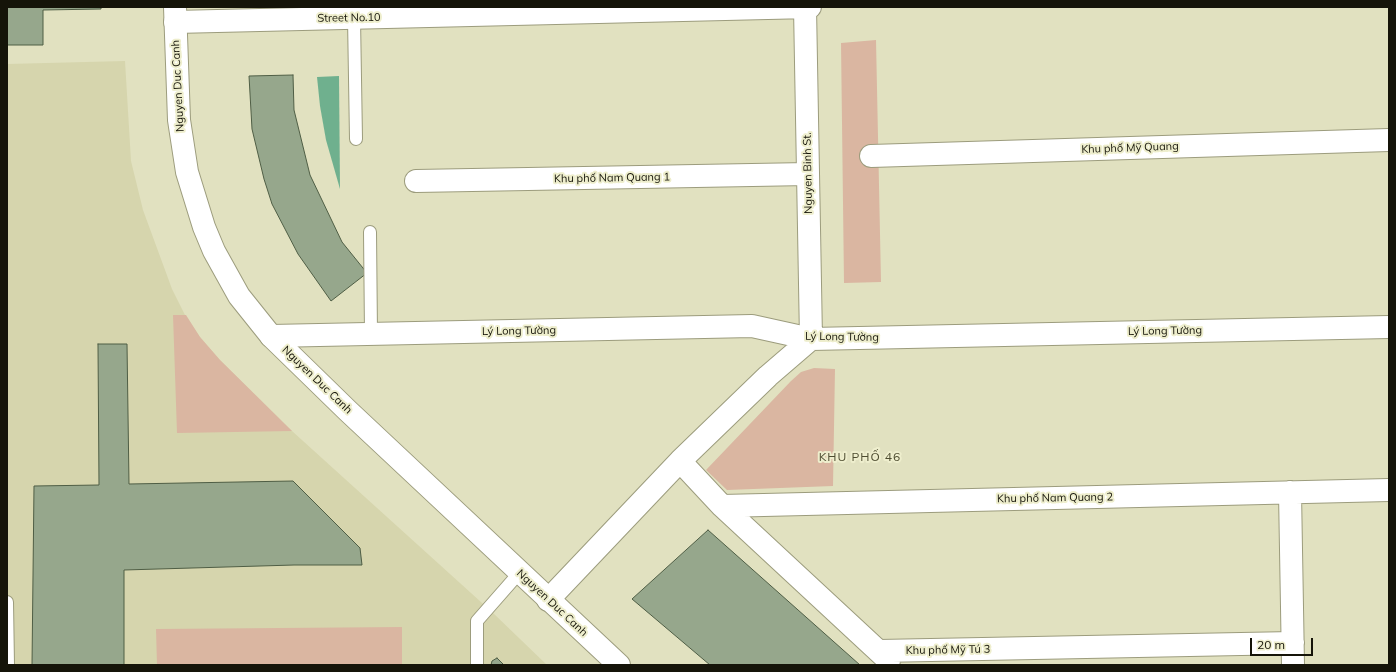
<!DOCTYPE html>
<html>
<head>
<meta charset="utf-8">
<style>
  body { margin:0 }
  #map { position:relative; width:1396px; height:672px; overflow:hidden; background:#e1e1c0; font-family:Mulish,sans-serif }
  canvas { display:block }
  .frame { position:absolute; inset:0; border:8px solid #151409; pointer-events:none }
  .scale { position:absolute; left:1250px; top:638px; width:63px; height:18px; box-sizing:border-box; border:2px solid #151409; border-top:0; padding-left:5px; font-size:12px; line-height:14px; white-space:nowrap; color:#151409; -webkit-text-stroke:3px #eeeecd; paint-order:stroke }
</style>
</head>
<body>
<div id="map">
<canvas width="1396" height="672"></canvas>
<div class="frame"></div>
<div class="scale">20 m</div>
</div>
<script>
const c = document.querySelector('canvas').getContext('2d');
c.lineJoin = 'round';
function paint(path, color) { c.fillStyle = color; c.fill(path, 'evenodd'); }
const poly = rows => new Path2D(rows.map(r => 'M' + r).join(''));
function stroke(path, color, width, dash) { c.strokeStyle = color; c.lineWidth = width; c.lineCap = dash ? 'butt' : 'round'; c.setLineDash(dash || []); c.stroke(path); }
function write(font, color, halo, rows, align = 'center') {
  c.font = font + ' Mulish,sans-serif'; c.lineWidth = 4; c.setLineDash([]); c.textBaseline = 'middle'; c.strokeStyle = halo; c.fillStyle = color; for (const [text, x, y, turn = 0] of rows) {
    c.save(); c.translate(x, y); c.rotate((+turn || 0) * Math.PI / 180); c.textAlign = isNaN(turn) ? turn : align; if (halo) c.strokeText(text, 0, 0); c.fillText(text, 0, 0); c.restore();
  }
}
const built = poly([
  [125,61,131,161,143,210,172,289,185,315,200,337,220,360,292,431,492,612,547,665,7,665,7,64]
]);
const green = poly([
  [876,40,881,282,844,283,841,43],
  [173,315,186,315,200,337,220,360,292,431,177,433],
  [814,368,835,369,833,486,727,490,706,470,791,381,801,372],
  [402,627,402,665,157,665,156,629]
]);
const water = poly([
  [339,76,340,189,326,140,320,106,317,77]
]);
const building = poly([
  [7,7,101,7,101,9,43,10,43,45,7,45,7,7],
  [293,75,294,110,310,175,342,242,367,273,331,301,298,254,272,204,264,179,252,129,249,76,293,75],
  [98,344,127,344,129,484,293,481,360,548,362,565,294,565,124,570,124,665,32,665,34,486,99,485,98,344],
  [708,530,860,665,710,665,632,599,708,530],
  [497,658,504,665,491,665,492,661,497,658]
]);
const service = poly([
  [354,18,356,139],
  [370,232,371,334],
  [7,602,8,665],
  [477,665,477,621,520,572]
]);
const minor = poly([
  [805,7,811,339],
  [175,22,810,7],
  [871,156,1389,140],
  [416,181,808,174],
  [271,336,752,326,811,339,1389,327],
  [680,461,722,506,889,661],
  [1290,492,1293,665],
  [722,506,1389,490],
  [548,600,680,461,768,376,811,339],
  [879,651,1293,643]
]);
const secondary = poly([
  [175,7,179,120,187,172,204,227,214,251,239,296,271,336,348,411,619,665]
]);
const streetNames = [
  ["Street No.10",349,18,-1],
  ["Nguyen Duc Canh",178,86,-93],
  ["Khu phố Mỹ Quang",1130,148,-2],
  ["Nguyen Binh St.",808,173,-91],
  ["Khu phố Nam Quang 1",612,178,-1],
  ["Lý Long Tường",519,331,-1],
  ["Lý Long Tường",1165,331,-1],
  ["Lý Long Tường",842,337,1],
  ["Nguyen Duc Canh",317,380,44],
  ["Khu phố Nam Quang 2",1055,498,-1],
  ["Nguyen Duc Canh",552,603,43],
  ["Khu phố Mỹ Tú 3",948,650,-1]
];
const neighbourhoodNames = [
  ["KHU PHỐ 46",860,457]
];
paint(built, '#d6d5ad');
paint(green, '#dab6a1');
paint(water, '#6fb08e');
paint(building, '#96a78c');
stroke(building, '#4f5e45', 1);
stroke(service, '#9c9c7d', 14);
stroke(minor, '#9c9c7d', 24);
stroke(secondary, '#9c9c7d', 24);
stroke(service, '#fff', 12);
stroke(minor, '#fff', 22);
stroke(secondary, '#fff', 22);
write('11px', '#151409', '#eeeecd', streetNames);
c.letterSpacing = '1px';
write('12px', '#4d4c30', '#eeeecd', neighbourhoodNames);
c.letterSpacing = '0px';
</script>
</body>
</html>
